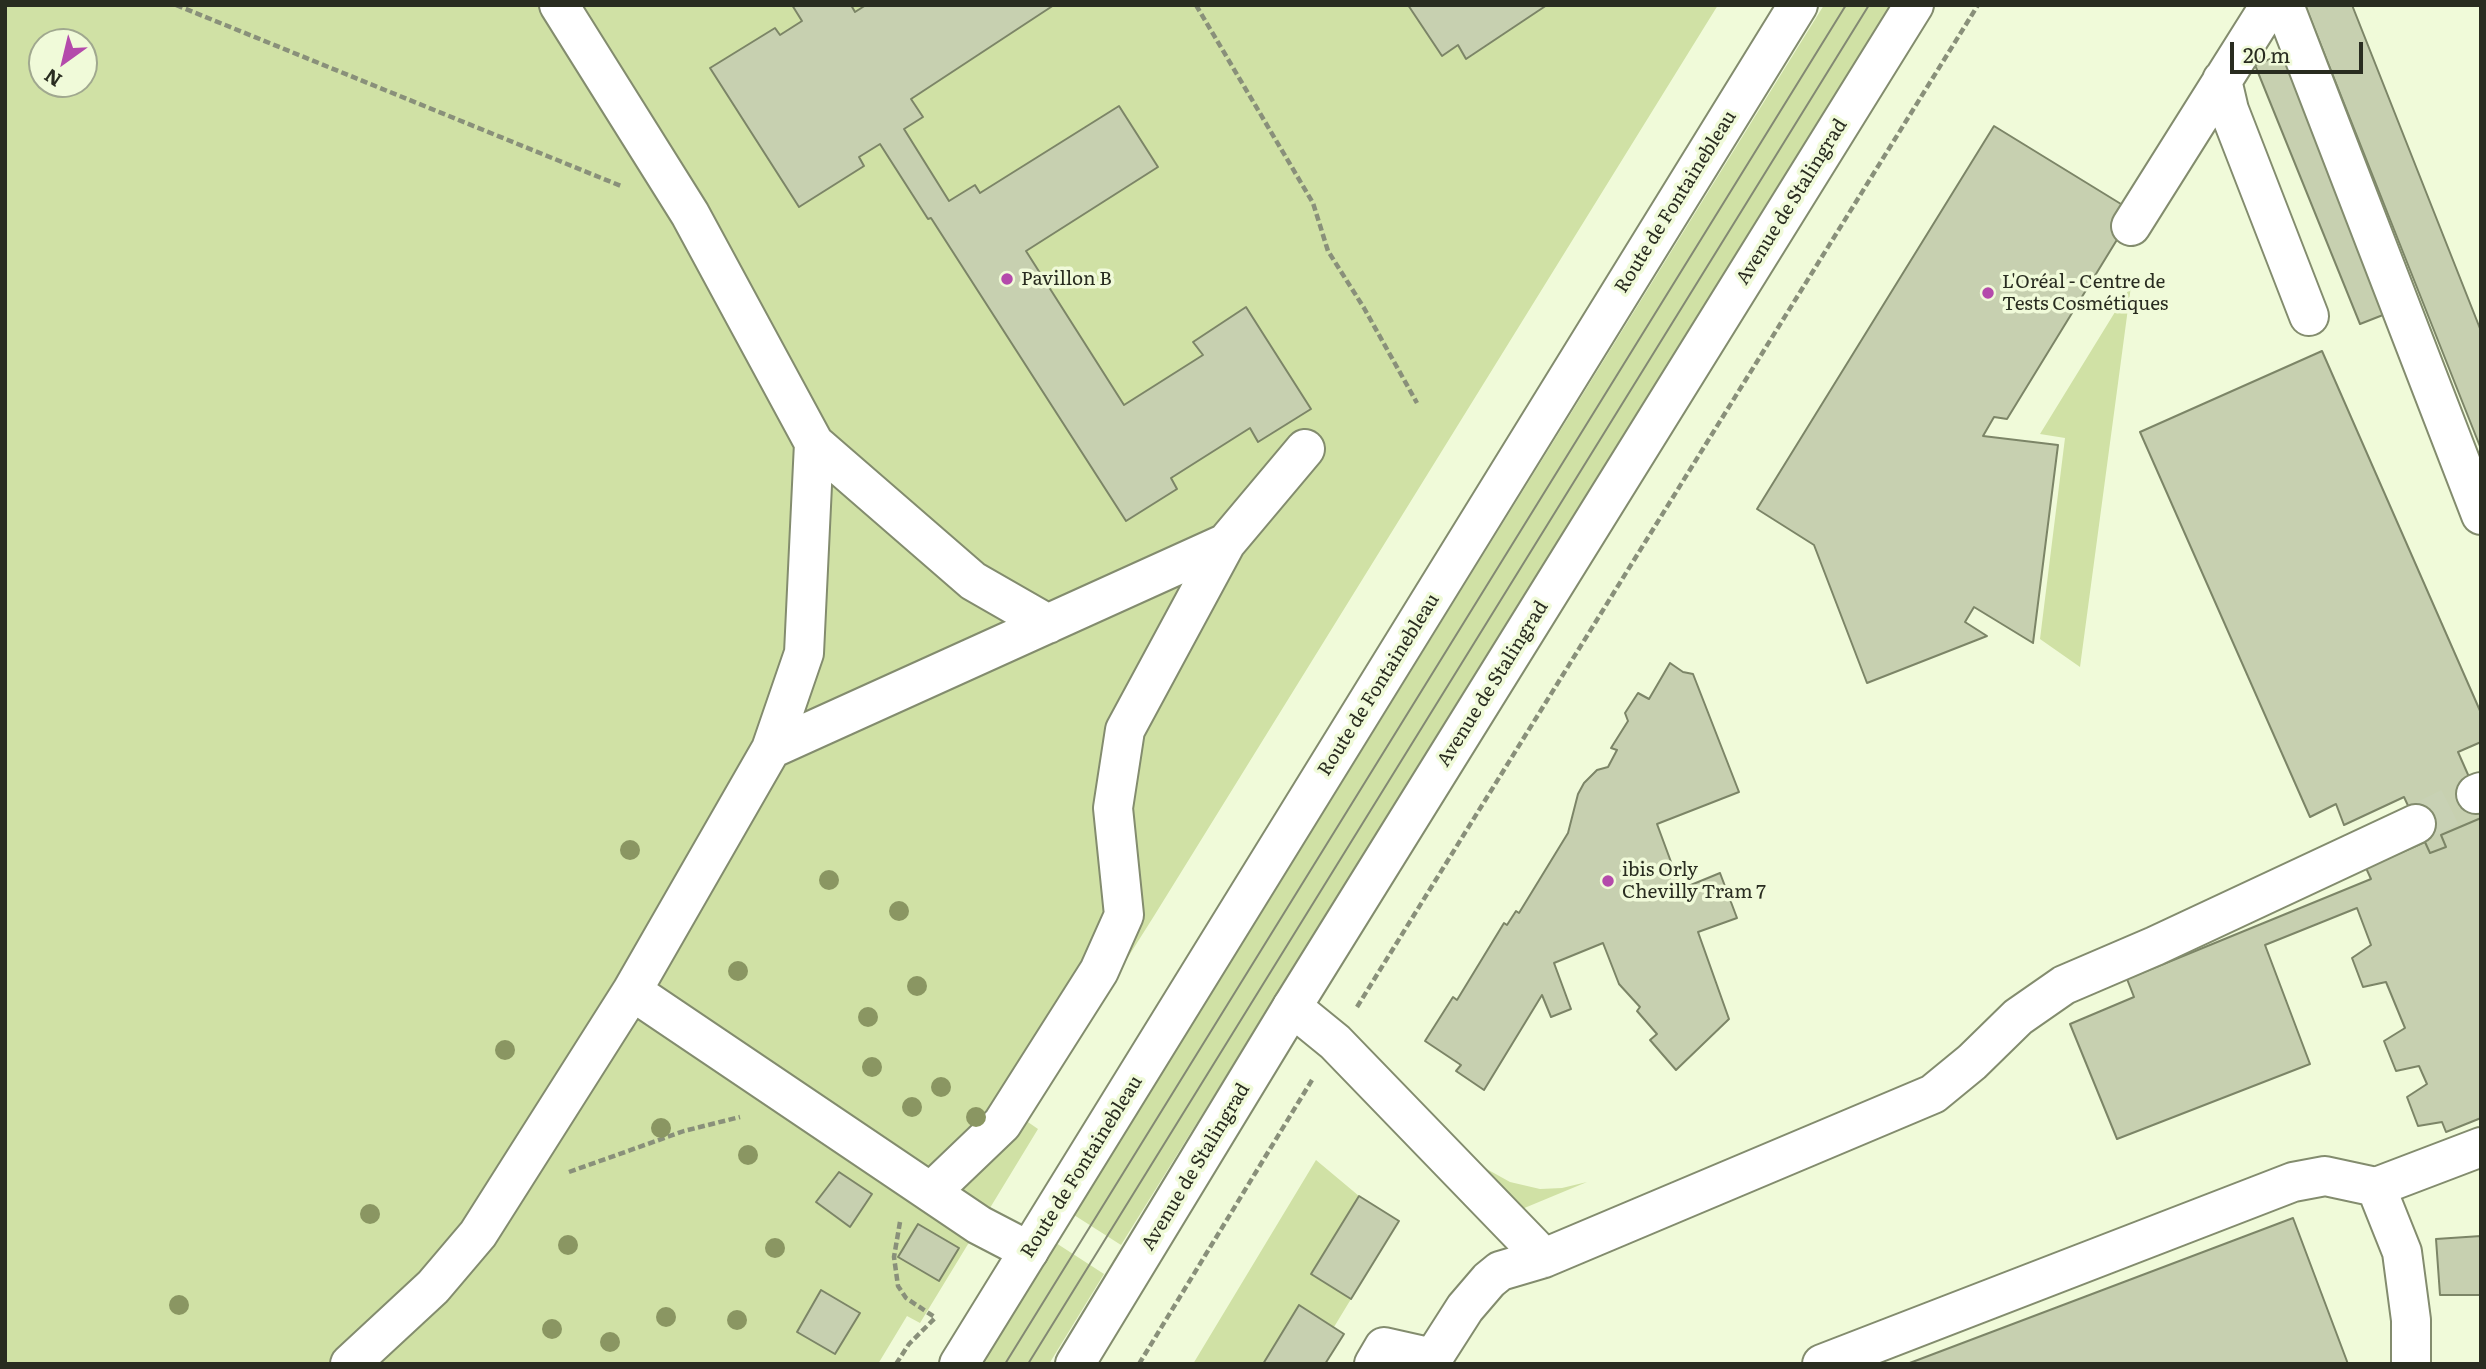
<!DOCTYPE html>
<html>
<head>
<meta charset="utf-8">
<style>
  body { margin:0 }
  #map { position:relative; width:2486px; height:1369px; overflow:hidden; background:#f0fad9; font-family:Literata,serif }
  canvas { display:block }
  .frame { position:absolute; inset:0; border:7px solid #292c20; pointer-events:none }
  .north { position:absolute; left:28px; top:28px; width:70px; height:70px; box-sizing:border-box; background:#f0fad9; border:2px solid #a0a88f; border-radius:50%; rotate:214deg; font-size:19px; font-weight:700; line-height:28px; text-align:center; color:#292c20 }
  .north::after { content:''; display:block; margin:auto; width:24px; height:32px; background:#b44aab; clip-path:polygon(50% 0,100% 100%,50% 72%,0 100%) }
  .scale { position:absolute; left:2230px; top:42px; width:133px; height:32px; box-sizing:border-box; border:4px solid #292c20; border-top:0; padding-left:9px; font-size:21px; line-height:24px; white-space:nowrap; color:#292c20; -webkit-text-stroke:5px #f0fad9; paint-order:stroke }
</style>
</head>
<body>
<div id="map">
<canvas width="2486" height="1369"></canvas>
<div class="frame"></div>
<div class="north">N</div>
<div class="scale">20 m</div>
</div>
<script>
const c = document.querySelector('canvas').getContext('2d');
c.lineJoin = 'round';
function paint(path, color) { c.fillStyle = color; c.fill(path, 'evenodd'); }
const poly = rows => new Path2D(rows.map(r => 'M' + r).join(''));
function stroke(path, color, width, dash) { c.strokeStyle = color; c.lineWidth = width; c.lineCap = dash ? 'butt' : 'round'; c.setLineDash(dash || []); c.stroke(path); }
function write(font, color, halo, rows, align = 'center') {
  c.font = font + ' Literata,serif'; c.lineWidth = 7; c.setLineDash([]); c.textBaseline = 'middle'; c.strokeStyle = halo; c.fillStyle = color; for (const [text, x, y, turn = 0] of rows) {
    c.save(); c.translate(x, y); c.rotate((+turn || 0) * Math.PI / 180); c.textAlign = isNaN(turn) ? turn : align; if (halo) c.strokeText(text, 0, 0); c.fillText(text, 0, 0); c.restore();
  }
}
const green = poly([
  [5,5,1718,5,1154,916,1025,1120,1038,1129,920,1323,907,1316,878,1364,5,1364],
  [42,42,84,42,84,84,42,84],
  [1824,5,1891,5,1121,1245,1074,1215],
  [2131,286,2080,667,2040,639,2065,438,2040,434],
  [1316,1160,1359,1196,1311,1274,1351,1299,1334,1327,1299,1305,1263,1364,1193,1364],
  [1474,1162,1510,1182,1540,1189,1562,1188,1587,1182,1522,1209],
  [1056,1243,1104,1274,1049,1364,982,1364]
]);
const building = poly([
  [792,5,851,5,855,12,866,5,1054,5,911,99,923,117,904,129,949,201,975,185,980,193,1119,106,1158,167,1026,251,1124,405,1203,355,1193,342,1246,307,1311,409,1258,442,1250,428,1171,478,1177,489,1126,521,931,218,928,219,880,144,859,157,864,166,799,207,710,68,775,28,780,35,802,21,792,5],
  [1408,5,1547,5,1466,59,1458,45,1442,56,1408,5],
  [2305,5,2352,5,2481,331,2481,449,2305,5],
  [2283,54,2388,313,2360,324,2255,65,2283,54],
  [1994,126,2134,212,2007,419,1994,417,1983,436,2058,445,2033,643,1974,607,1965,622,1987,636,1867,683,1814,545,1757,509,1994,126],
  [2322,351,2481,713,2481,742,2458,752,2481,804,2481,818,2441,835,2446,847,2430,853,2404,797,2344,825,2336,804,2310,817,2140,432,2322,351],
  [1670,663,1683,672,1693,674,1739,792,1657,824,1681,889,1720,873,1737,918,1698,932,1729,1019,1676,1070,1650,1040,1657,1034,1637,1011,1640,1007,1619,984,1603,943,1554,963,1571,1009,1551,1017,1542,995,1484,1090,1456,1071,1461,1065,1425,1041,1453,997,1457,1000,1504,923,1507,925,1516,911,1519,913,1568,833,1578,794,1584,783,1597,770,1608,767,1617,750,1611,748,1628,721,1625,713,1638,693,1649,699,1670,663],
  [2481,818,2481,1118,2446,1132,2442,1122,2418,1126,2407,1097,2427,1084,2419,1066,2396,1071,2384,1041,2405,1028,2386,982,2363,987,2352,958,2371,945,2357,908,2265,945,2310,1064,2117,1139,2070,1024,2134,997,2127,979,2371,879,2366,868,2425,842,2430,853,2446,847,2441,835,2481,818],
  [839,1172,872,1194,850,1227,816,1202,839,1172],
  [1359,1196,1399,1221,1351,1299,1311,1274,1359,1196],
  [2293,1218,2348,1364,1907,1364,2293,1218],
  [918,1224,959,1248,939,1281,898,1257,918,1224],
  [2481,1236,2481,1295,2440,1295,2436,1239,2481,1236],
  [821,1290,860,1313,835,1354,797,1332,821,1290],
  [1299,1305,1344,1334,1325,1364,1263,1364,1299,1305]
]);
const minorTunnel = poly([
  [2416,824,2476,794]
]);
const path = poly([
  [176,5,621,186],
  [1196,5,1313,203,1328,251,1364,308,1417,403],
  [1357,1007,1978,5],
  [569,1172,684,1131,740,1117],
  [900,1222,894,1257,898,1286,906,1298,936,1318],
  [896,1364,909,1344,935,1318],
  [1139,1364,1312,1080]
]);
const minor = poly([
  [559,5,690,214,814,443,804,653,771,749,632,991,979,1225,1029,1251],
  [2284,5,2481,515],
  [2222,80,2229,110,2309,316],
  [2131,226,2270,5],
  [814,443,973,581,1048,624],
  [771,749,1226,543,1305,449],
  [2476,794,2481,792],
  [1292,1007,1335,1042,1544,1258,1933,1094,1972,1062,2018,1017,2064,985,2155,946,2416,824],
  [2376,1187,2402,1252,2411,1320,2411,1364],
  [932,1191,1002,1124,1099,971,1124,915,1113,808,1125,730,1226,543],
  [350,1364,433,1287,478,1234,632,991],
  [1374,1364,1384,1347,1433,1358,1465,1308,1489,1280,1500,1271,1544,1258],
  [1822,1364,2293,1182,2325,1176,2376,1187,2481,1147]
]);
const major = poly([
  [959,1364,1798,5],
  [1075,1364,1292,1007,1914,5]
]);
const tram = poly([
  [1005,1364,1846,5],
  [1028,1364,1869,5]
]);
const trees = [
  [630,850],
  [829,880],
  [899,911],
  [738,971],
  [917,986],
  [868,1017],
  [505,1050],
  [872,1067],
  [941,1087],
  [912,1107],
  [976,1117],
  [661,1128],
  [748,1155],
  [370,1214],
  [568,1245],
  [775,1248],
  [179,1305],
  [666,1317],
  [737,1320],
  [552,1329],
  [610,1342]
];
const markers = [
  [1007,279,7,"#b44aab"],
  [1988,293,7,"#b44aab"],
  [1608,881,7,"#b44aab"]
];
const streetNames = [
  ["Route de Fontainebleau",1676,202,-58],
  ["Avenue de Stalingrad",1792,202,-58],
  ["Avenue de Stalingrad",1493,684,-58],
  ["Route de Fontainebleau",1379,685,-58],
  ["Route de Fontainebleau",1082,1167,-58],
  ["Avenue de Stalingrad",1196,1167,-59]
];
const poiNames = [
  ["Pavillon B",1021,279],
  ["L'Oréal - Centre de",2002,282],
  ["Tests Cosmétiques",2002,304],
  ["ibis Orly",1622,870],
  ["Chevilly Tram 7",1622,892]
];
paint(green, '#d0e1a5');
paint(building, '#c7d0b0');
stroke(building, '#7c8567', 2);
stroke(minorTunnel, '#c8d1b4', 38, [38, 19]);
stroke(minor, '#838c6e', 42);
stroke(major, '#838c6e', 42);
stroke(path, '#89907a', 4.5, [7, 3.5]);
stroke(minor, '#fff', 38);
stroke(major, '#fff', 38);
stroke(tram, '#838973', 2);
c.fillStyle = '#8a9662';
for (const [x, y] of trees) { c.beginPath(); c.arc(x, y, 10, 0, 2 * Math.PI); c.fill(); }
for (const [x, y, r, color] of markers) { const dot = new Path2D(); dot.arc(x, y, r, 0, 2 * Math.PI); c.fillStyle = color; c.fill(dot); stroke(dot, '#f0fad9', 2.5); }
write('19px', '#292c20', '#f0fad9', streetNames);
write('19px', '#292c20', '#f0fad9', poiNames, 'left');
</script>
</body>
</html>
